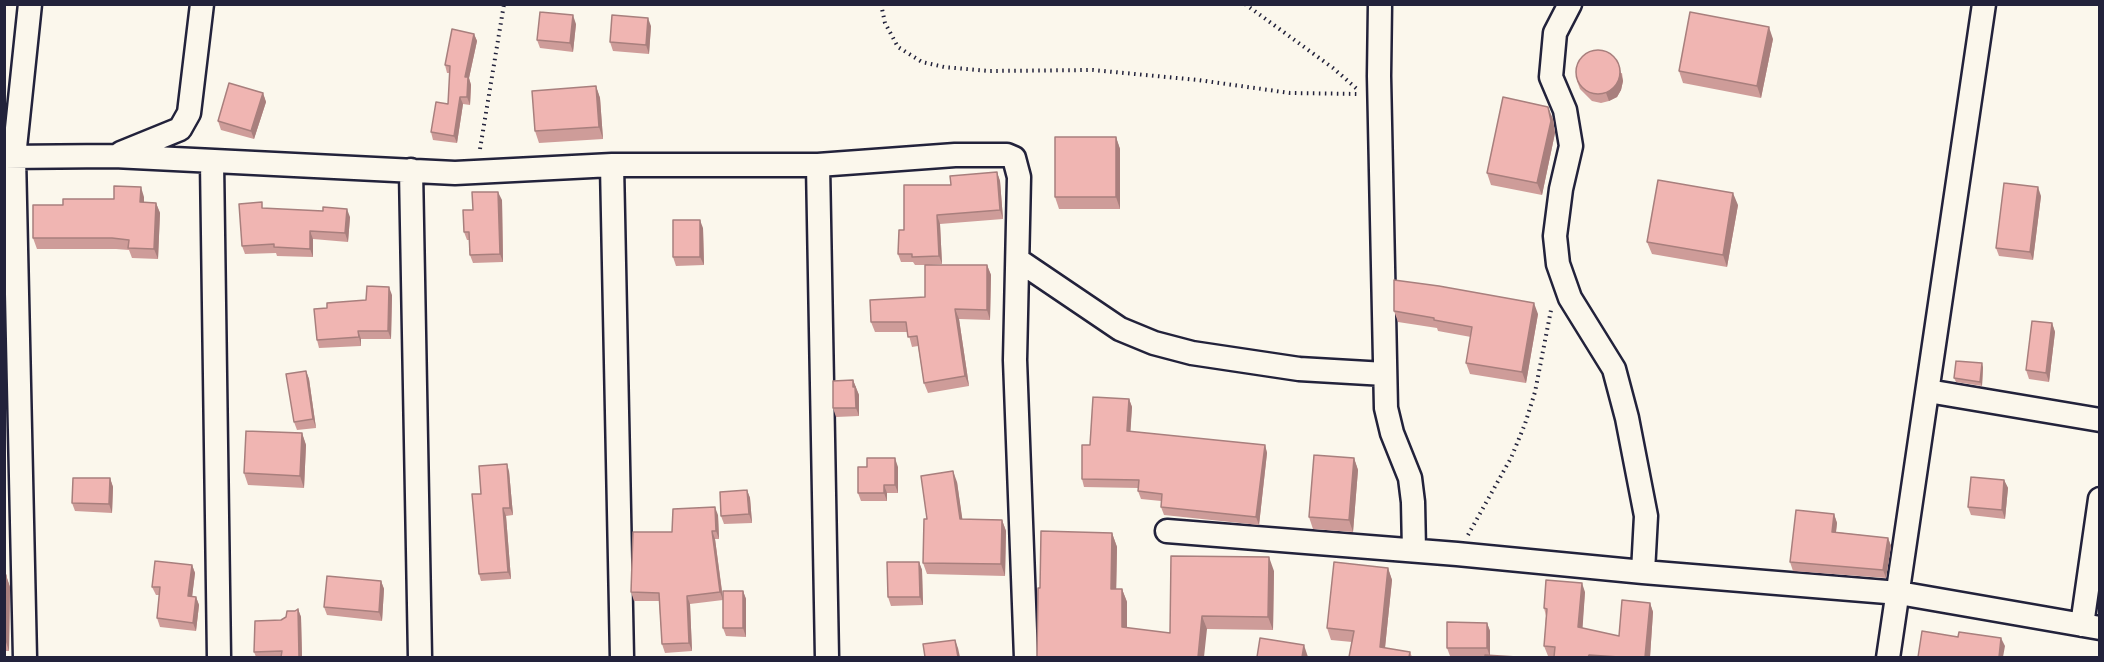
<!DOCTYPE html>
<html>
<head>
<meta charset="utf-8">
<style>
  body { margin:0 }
  #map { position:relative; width:2104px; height:662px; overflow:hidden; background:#fbf7ec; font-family:Mynerve,sans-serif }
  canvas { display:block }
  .frame { position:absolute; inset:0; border:6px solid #22223b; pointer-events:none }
</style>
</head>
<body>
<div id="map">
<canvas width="2104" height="662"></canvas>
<div class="frame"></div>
</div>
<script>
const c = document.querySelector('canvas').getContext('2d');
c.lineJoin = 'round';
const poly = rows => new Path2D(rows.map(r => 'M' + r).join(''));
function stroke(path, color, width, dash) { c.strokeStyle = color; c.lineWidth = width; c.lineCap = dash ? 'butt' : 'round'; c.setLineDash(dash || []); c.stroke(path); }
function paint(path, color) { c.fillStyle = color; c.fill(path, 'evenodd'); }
const path = poly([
  [881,4,885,23,898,47,922,62,944,67,989,71,1093,70,1198,80,1290,93,1358,94],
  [1245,4,1333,68,1357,89],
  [480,149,504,4],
  [1468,535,1511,458,1525,424,1535,392,1551,310]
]);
const minor = poly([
  [1380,4,1379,76,1386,408,1392,433,1410,478,1413,502,1414,550],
  [1570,4,1555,33,1551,77,1565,110,1571,146,1561,189,1555,236,1558,264,1570,298,1614,369,1627,418,1646,516,1643,572],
  [121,153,180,129,189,113,202,4],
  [4,157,114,156,455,173,612,165,818,165,955,155,1007,155,1014,158,1019,177,1015,360,1026,658],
  [212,162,219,658],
  [612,165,622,658],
  [818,165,827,658],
  [411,170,420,658],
  [1018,260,1120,329,1154,343,1192,353,1299,369,1385,374],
  [1928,391,2100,420],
  [1167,531,1457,554,1643,572,1899,593,2100,628],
  [2082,625,2100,499],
  [25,658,14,157,30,4],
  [1888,658,1984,4]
]);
const wall = poly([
  [576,24,573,52,540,48,537,40],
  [651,26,649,54,613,51,610,42],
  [474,34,477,41,469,78,471,85,470,105,463,104,457,143,433,140,431,132,448,104,450,73,447,73,445,65],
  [1773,39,1761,98,1683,83,1679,71],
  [1622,73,1623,81,1621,90,1617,97,1609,101,1601,103,1592,101,1580,89,1577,81],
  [596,86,600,98,603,139,539,143,535,131],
  [263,93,266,102,254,139,221,130,218,121],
  [1553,119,1555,133,1542,195,1491,185,1487,173],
  [1116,137,1120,149,1120,209,1059,209,1055,197],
  [997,172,1000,181,1003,219,940,224,942,264,928,265,987,265,991,275,990,320,959,319,969,386,928,393,924,383,918,346,912,347,908,332,875,332,871,322,925,297,925,265,915,265,913,262,901,262,898,254,904,230,951,185],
  [2041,196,2033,260,1999,256,1996,248],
  [144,197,144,202,156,203,160,213,158,259,132,258,129,250,116,249,37,249,33,238,114,199],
  [502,200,503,262,473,263,470,255,469,240,467,240,464,232,473,210],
  [1738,205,1727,267,1652,254,1647,242],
  [264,208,350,217,348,242,313,239,313,257,277,256,276,253,245,254,242,246],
  [703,228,704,265,676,266,673,257],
  [392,295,391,339,361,339,361,346,319,348,317,340,327,308],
  [1394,311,1538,314,1526,383,1470,374,1466,363,1471,337,1438,331,1437,328,1398,322],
  [2052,323,2055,332,2049,382,2029,379,2026,370],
  [1983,367,1982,386,1956,382,1954,378],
  [306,371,309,379,316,428,297,430,294,422],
  [853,380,859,395,859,416,836,417,833,408],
  [1129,399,1132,407,1130,432,1265,445,1267,453,1259,525,1164,515,1161,507,1161,501,1141,499,1138,491,1138,488,1084,487,1082,479,1090,445],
  [302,433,306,445,304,488,248,485,244,473],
  [1354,458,1358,470,1353,532,1313,529,1309,517],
  [867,467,898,467,898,493,887,493,887,501,861,501,858,493],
  [509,471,513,515,506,516,511,579,481,581,479,574,481,494],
  [110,478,113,487,112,513,75,511,72,503],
  [2004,480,2008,488,2005,519,1971,515,1968,507],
  [957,482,962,519,1002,520,1006,531,1005,576,927,574,923,563,927,519],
  [747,490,750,498,752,523,724,524,721,516],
  [1834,514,1837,523,1836,532,1888,538,1891,546,1886,578,1793,571,1790,562],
  [718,515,719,539,715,539,723,598,743,591,746,599,746,637,726,636,723,628,723,600,690,604,692,651,665,653,662,644,659,601,634,601,631,592,672,532],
  [1112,533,1117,547,1116,589,1122,589,1127,602,1127,628,1170,633,1274,571,1273,630,1207,629,1037,657,1040,588],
  [919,562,922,570,923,605,891,606,888,597],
  [192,565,195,573,192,597,196,597,199,605,196,631,160,627,157,618,159,595,156,595,152,587],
  [1388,568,1392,580,1385,648,1410,652,1412,657,1349,657,1352,642,1331,640,1327,628],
  [4,575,6,575,10,587,9,651,4,651],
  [381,581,384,589,382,621,327,615,324,607],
  [1585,592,1582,628,1619,636,1650,603,1653,612,1650,657,1554,657,1555,656,1548,656,1544,646,1546,616,1544,608],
  [298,609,301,617,302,657,256,657,254,652,281,620],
  [1487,623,1490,631,1490,655,1485,657,1450,656,1447,648]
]);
const shadedWall = poly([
  [573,15,576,24,573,52,570,43],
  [648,18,651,26,649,54,646,45],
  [1769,27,1773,39,1761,98,1757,86],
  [474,34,477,41,469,78,471,85,470,105,467,97,465,77],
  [1619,65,1623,81,1621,90,1617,97,1609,101,1606,93],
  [596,86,600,98,603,139,599,127],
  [263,93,266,102,254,139,251,131],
  [460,97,463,104,457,143,454,136],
  [1548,107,1553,119,1555,133,1542,195,1537,183],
  [1116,137,1120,149,1120,209,1116,197],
  [997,172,1000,181,1003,219,1000,210],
  [141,187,144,197,144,212,140,202],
  [2038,187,2041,196,2033,260,2030,252],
  [498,192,502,200,503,262,500,254],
  [1733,193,1738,205,1727,267,1723,255],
  [156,203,160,213,158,259,154,249],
  [347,209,350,217,348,242,345,233],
  [937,215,940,224,942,264,939,256],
  [700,220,703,228,704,265,700,257],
  [310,231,313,239,313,257,310,249],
  [987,265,991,275,990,320,987,310],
  [389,287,392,295,391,339,388,331],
  [1534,303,1538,314,1526,383,1522,372],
  [955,309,959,319,969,386,965,376],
  [2052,323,2055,332,2049,382,2046,373],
  [358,331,361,339,361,346,359,337],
  [1982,363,1983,367,1982,386,1980,382],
  [306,371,309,379,316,428,313,419],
  [853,380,859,395,859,416,856,408,853,387],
  [1129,399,1132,407,1130,439,1127,431],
  [302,433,306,445,304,488,300,476],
  [1265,445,1267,453,1259,525,1256,517],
  [895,458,898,467,898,493,895,485],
  [1354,458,1358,470,1353,532,1349,520],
  [507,464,509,471,513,515,510,508],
  [953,471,957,482,964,530,960,519],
  [110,478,113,487,112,513,109,504],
  [2004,480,2008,488,2005,519,2002,510],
  [884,485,887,493,887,501,884,493],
  [747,490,750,498,752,523,749,514],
  [715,507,718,515,719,539,716,531],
  [503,508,506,516,511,579,508,572],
  [1834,514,1837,523,1835,540,1832,532],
  [1002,520,1006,531,1005,576,1001,564],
  [712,531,715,539,723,600,720,592],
  [1112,533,1117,547,1116,602,1111,589],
  [1888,538,1891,546,1886,578,1883,570],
  [1269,557,1274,571,1273,630,1268,617],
  [919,562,922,570,923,605,920,597],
  [192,565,195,573,191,605,188,596],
  [1388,568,1392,580,1384,657,1380,647],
  [6,575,10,587,9,651,5,639],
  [381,581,384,589,382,621,379,612],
  [1582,583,1585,592,1582,636,1578,627],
  [1122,589,1127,602,1127,641,1122,627],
  [743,591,746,599,746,637,743,628],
  [687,596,690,604,692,651,689,643],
  [196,597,199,605,196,631,193,623],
  [1650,603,1653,612,1650,657,1645,657],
  [298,609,301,617,302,657,299,657],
  [1202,616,1207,629,1204,657,1198,657],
  [1487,623,1490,631,1490,657,1487,648],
  [2001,638,2005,646,2003,657,1999,657],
  [955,640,958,648,960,657,958,657],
  [1304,645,1308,657,1302,657]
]);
const building = poly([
  [540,12,573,15,570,43,537,40,540,12],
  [1690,12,1769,27,1757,86,1679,71,1690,12],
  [612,15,648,18,646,45,610,42,612,15],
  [452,29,474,34,465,77,468,77,467,97,460,97,454,136,431,132,436,102,448,104,450,66,445,65,452,29],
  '1576 72a22 22 0 1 1 44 0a22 22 0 1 1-44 0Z',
  [229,83,263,93,251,131,218,121,229,83],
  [596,86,599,127,535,131,532,91,596,86],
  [1503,97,1548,107,1551,121,1537,183,1487,173,1503,97],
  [1055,137,1116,137,1116,197,1055,197,1055,137],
  [997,172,1000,210,937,215,939,256,912,257,912,254,898,254,899,230,904,230,904,185,951,185,950,176,997,172],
  [1658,180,1733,193,1723,255,1647,242,1658,180],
  [2004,183,2038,187,2030,252,1996,248,2004,183],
  [114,186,141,187,140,202,156,203,154,249,128,248,129,240,112,238,33,238,33,205,63,205,63,199,114,199,114,186],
  [472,192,498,192,500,254,470,255,469,232,464,232,463,210,473,210,472,192],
  [262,202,262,208,323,211,323,207,347,209,345,233,310,231,310,249,274,247,274,244,242,246,239,204,262,202],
  [673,220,700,220,700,257,673,257,673,220],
  [925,265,987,265,987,310,955,309,965,376,924,383,917,336,908,337,906,322,871,322,870,300,925,297,925,265],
  [1394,280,1439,286,1534,303,1522,372,1466,363,1472,327,1434,320,1434,318,1394,311,1394,280],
  [367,286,389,287,388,331,358,331,359,337,317,340,314,309,327,308,327,303,366,300,367,286],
  [2032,321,2052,323,2046,373,2026,370,2032,321],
  [1956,361,1982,363,1980,382,1954,378,1956,361],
  [306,371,313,419,294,422,286,374,306,371],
  [853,380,853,387,855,387,856,408,833,408,833,381,853,380],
  [1093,397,1129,399,1127,431,1265,445,1256,517,1161,507,1162,494,1138,491,1139,480,1082,479,1082,445,1090,445,1093,397],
  [246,431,302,433,300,476,244,473,246,431],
  [1314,455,1354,458,1349,520,1309,517,1314,455],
  [867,458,895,458,895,485,884,485,884,493,858,493,858,467,867,467,867,458],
  [507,464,510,508,503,508,508,572,479,574,472,494,481,494,479,466,507,464],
  [953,471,960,519,1002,520,1001,564,923,563,924,519,927,519,921,476,953,471],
  [1971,477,2004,480,2002,510,1968,507,1971,477],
  [73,478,110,478,109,504,72,503,73,478],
  [747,490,749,514,721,516,720,492,747,490],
  [715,507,716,531,712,531,720,592,687,596,689,643,662,644,659,593,631,592,633,532,672,532,673,509,715,507],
  [1796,510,1834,514,1832,532,1888,538,1883,570,1790,562,1796,510],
  [1041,531,1112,533,1111,589,1122,589,1122,627,1170,633,1171,556,1269,557,1268,617,1202,616,1198,657,1037,657,1038,588,1040,588,1041,531],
  [155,561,192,565,188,596,196,597,193,623,157,618,160,587,152,587,155,561],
  [887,562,919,562,920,597,888,597,887,562],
  [1334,562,1388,568,1380,647,1410,652,1409,657,1349,657,1354,631,1327,628,1334,562],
  [4,575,6,575,5,639,4,639,4,575],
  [327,576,381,581,379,612,324,607,327,576],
  [1546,580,1582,583,1578,627,1619,636,1622,600,1650,603,1645,657,1619,657,1589,655,1588,657,1554,657,1555,647,1544,646,1547,609,1544,608,1546,580],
  [723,591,743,591,743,628,723,628,723,591],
  [298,609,299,657,281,657,282,651,254,652,255,621,281,620,286,617,287,611,295,611,298,609],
  [1447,622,1487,623,1487,648,1447,648,1447,622],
  [1922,631,1958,637,1959,632,2001,638,1999,657,1918,657,1922,631],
  [1260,638,1304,645,1302,657,1257,657,1260,638],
  [955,640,958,657,925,657,923,644,955,640],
  [1485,655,1517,657,1485,657,1485,655]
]);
stroke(minor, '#22223b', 27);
stroke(path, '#22223b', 4, [1.5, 4.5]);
stroke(minor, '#fbf7ec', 22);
paint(wall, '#ce9c99');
paint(shadedWall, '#a87f7d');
paint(building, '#f0b5b2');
stroke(building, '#a87f7d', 1.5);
</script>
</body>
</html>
